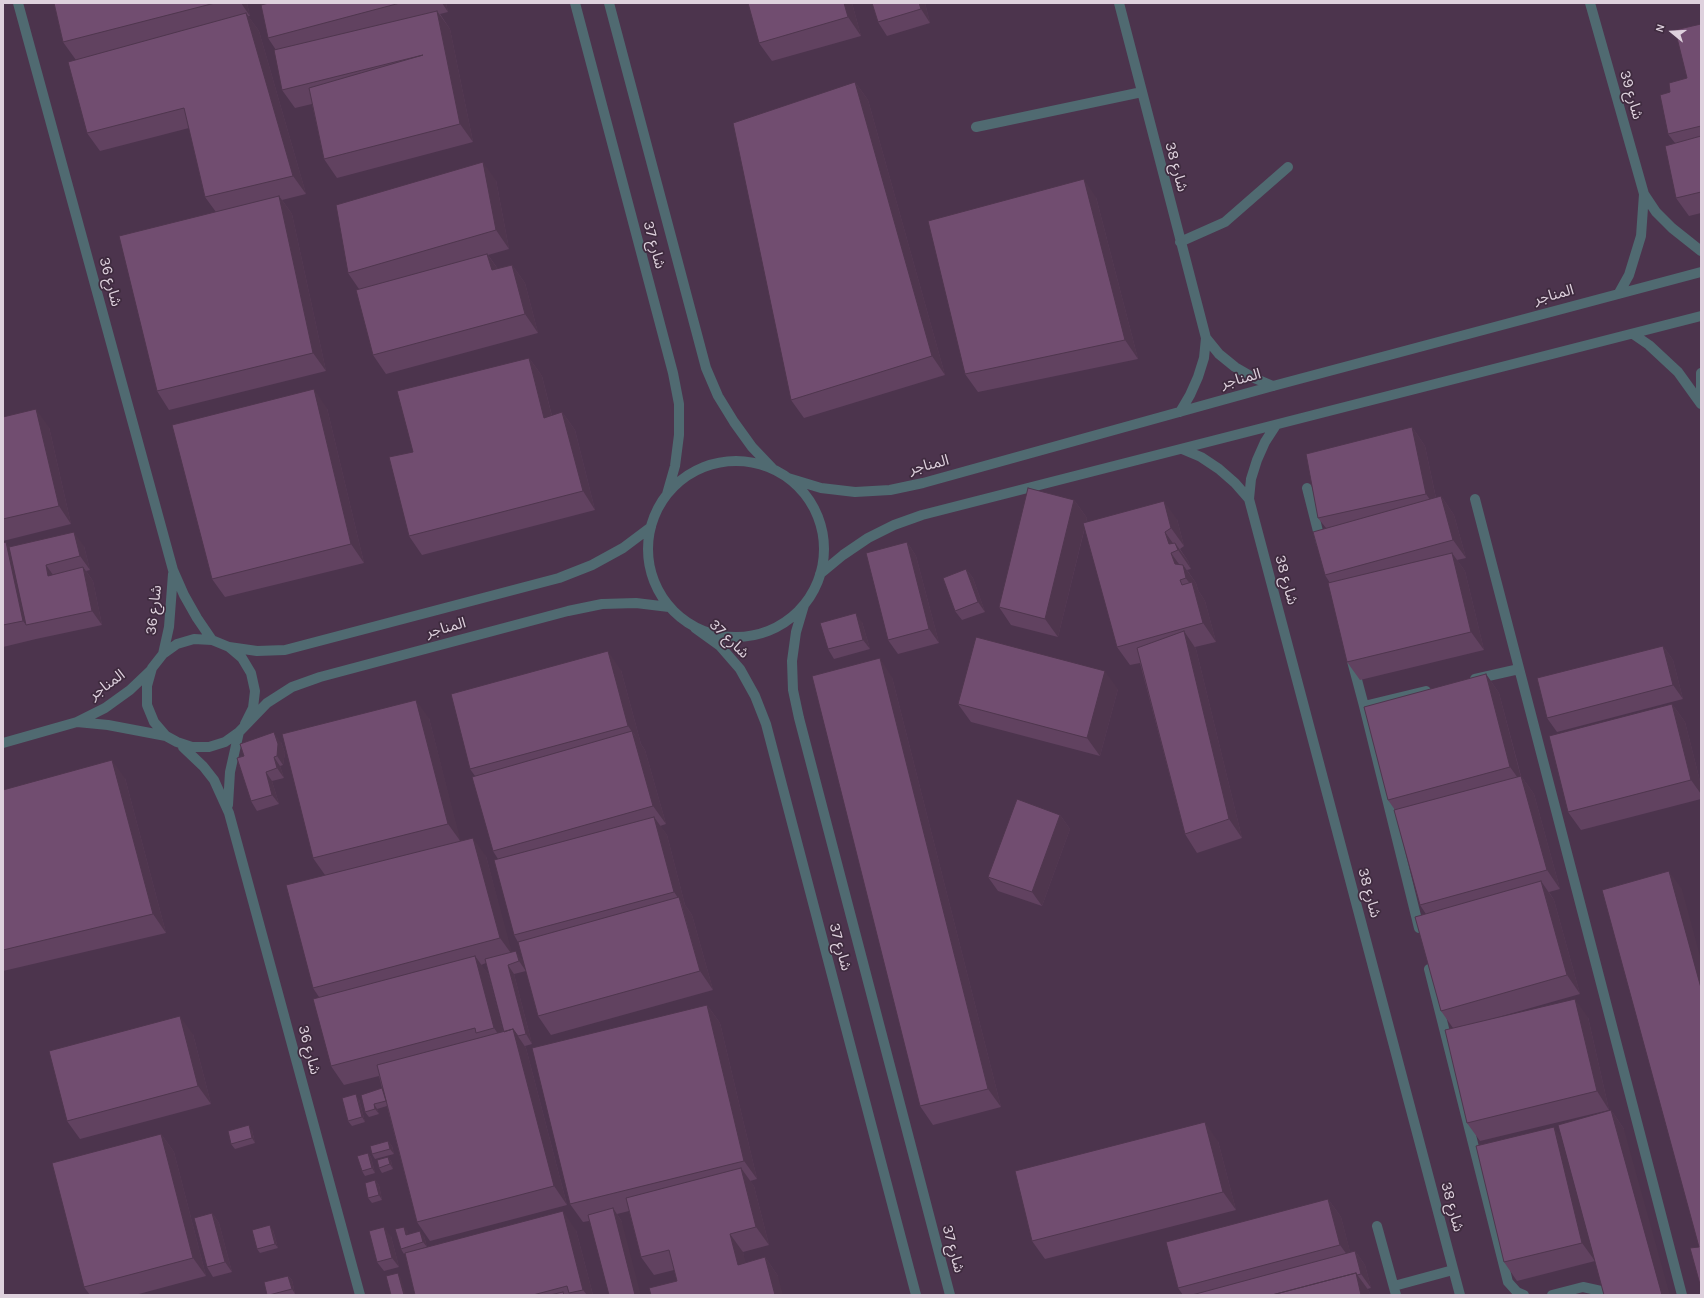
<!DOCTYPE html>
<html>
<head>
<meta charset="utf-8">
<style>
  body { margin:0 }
  #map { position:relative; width:1704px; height:1298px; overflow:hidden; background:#3f2b3f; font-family:Karla,sans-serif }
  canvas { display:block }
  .frame { position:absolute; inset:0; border:4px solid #ded1dd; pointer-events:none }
  .north { position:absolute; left:1652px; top:12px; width:40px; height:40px; -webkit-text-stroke:3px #3f2b3f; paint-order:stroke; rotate:288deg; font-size:11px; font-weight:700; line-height:16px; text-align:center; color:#ded1dd }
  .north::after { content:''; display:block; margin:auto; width:14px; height:18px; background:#ded1dd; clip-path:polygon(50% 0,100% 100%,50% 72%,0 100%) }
</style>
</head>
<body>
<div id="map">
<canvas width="1704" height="1298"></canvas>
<div class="frame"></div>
<div class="north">N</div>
</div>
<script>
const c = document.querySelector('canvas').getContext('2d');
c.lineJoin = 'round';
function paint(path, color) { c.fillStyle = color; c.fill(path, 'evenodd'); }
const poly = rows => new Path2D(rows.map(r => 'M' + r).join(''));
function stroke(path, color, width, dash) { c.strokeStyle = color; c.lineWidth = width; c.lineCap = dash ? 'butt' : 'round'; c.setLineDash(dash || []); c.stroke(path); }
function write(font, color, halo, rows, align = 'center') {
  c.font = font + ' Karla,"Noto Sans Arabic",sans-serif'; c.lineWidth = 3.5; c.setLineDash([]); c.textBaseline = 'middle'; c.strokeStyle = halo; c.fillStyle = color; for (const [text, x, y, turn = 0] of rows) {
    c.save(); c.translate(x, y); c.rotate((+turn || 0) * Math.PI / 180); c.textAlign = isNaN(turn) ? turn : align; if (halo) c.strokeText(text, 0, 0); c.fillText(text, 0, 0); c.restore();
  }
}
const built = poly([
  [3,3,1701,3,1701,1295,3,1295]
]);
const minor = poly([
  [18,3,173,570,184,595,197,618,212,640],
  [575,3,673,373,679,404,679,435,675,466,667,494],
  [609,3,706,368,718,396,734,422,752,447,772,468],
  [1119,3,1206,338,1204,358,1198,377,1190,395,1180,412],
  [1590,3,1644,194,1641,236,1629,275,1619,293],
  [976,127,1142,92],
  [1644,194,1656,212,1672,228,1701,251],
  [1180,242,1225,222,1288,167],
  [1633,334,1649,345,1678,372,1701,404],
  [1206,338,1219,354,1235,367,1254,378,1273,386],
  [1701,373,1701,401],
  [1276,425,1265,442,1257,460,1251,479,1249,499,1460,1295],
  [1182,449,1201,457,1219,469,1235,483,1249,499],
  '648 549a88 88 0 1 1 176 0a88 88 0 1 1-176 0Z',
  [788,478,821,488,855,492,890,490,923,483,1273,386,1701,272],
  [1307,488,1321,543],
  [1475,499,1682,1295],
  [820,574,843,555,868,538,894,525,922,515,1701,316],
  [804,605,796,632,792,661,793,690,799,718,950,1295],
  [695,628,720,646,740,669,755,696,766,724,916,1295],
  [229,647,257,651,285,650,559,578,592,565,623,548,651,527],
  [163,654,169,627,173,574],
  [1352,661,1364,706],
  [1475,679,1519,669],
  [77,722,108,725,166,736],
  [245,724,253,708,255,691,251,673,242,658,229,647,212,640,194,639,177,644,163,654,152,668,147,686,147,705,154,722,166,736,177,742,192,747,209,747,225,742,239,732,267,703,292,687,320,677,568,611,602,604,636,603,669,607],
  [3,743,77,722,105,708,130,690,151,670],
  [183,747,203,766,214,780,229,813,360,1295],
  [228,805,230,772,239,732],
  [1419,928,1364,706,1426,691],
  [1429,969,1508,1282,1517,1292,1524,1295],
  [1377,1226,1396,1295],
  [1394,1286,1453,1270],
  [1552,1295,1583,1287,1601,1291,1602,1295]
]);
const wall = poly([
  [54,3,247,3,250,16,248,16,259,31,306,194,282,200,292,214,326,371,169,410,157,391,216,212,205,197,189,128,100,151,87,133,76,60,63,42],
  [269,3,446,3,448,12,440,14,450,29,473,142,337,178,324,159,312,104,295,108,282,90,276,50,268,38],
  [852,3,861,36,772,61,759,43],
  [925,3,930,23,887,36,878,22],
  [1701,24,1701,213,1689,216,1676,198,1675,143,1668,134,1670,92,1687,78],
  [855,82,868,100,945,375,804,418,791,400],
  [496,180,509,249,488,255,498,269,512,265,525,283,538,333,386,374,373,355,359,289,348,273],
  [1096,197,1138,359,978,392,965,374],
  [529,358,542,376,552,416,562,412,575,430,595,510,422,555,409,536,413,452],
  [327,408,364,563,225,597,212,579],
  [3,417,49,427,71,524,3,541],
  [1412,427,1425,446,1436,498,1441,496,1454,515,1466,558,1457,560,1465,571,1484,650,1360,680,1347,662,1330,583,1325,575,1326,528,1318,518],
  [1074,500,1087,518,1086,522,1177,519,1184,546,1180,549,1188,561,1191,569,1187,570,1196,583,1198,590,1205,601,1216,642,1195,647,1196,649,1242,838,1197,853,1185,834,1140,663,1130,665,1117,647,1085,527,1058,637,1011,625,999,607],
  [907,542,916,556,939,643,898,654,888,640],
  [3,543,9,547,84,546,90,570,86,571,93,581,102,625,36,639,3,647],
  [966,569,973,578,985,612,962,620,955,611],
  [862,622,870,649,834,659,828,649],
  [1663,646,1673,660,1683,699,1557,732,1547,718],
  [621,670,641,744,645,750,666,824,660,826,667,835,685,905,692,915,713,990,551,1035,538,1016,526,971,514,974,532,1044,525,1046,526,1048,567,1205,430,1241,417,1222,387,1106,377,1109,379,1114,369,1117,365,1112,382,1088,379,1076,344,1085,331,1066,319,997,313,988,325,875,313,858,429,718,460,841,486,856,511,952,523,960,518,942,514,935,498,859,493,851,475,776,470,769],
  [486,963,504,1032,503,1032,488,974,481,965],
  [1486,674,1499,693,1521,776,1534,794,1560,889,1549,892,1554,900,1580,994,1488,1020,1588,1017,1609,1110,1480,1141,1467,1123,1453,1028,1441,1011,1426,914,1420,905,1395,810,1388,800],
  [892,677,1001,1107,933,1125,920,1106],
  [1118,689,1100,756,971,722,958,704],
  [1672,704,1685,722,1701,785,1701,799,1581,830,1568,812],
  [281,742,285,753,283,765,280,766,284,778,272,781,279,804,257,811,251,801],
  [125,778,166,933,3,971,3,790],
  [1060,815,1070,829,1042,906,998,891,988,877],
  [707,1005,720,1023,757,1179,750,1181,754,1186,769,1245,743,1252,745,1263,765,1257,778,1276,677,1281,674,1270,654,1275,641,1257,629,1211,617,1214,622,1222,589,1221,583,1222,570,1204],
  [193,1034,211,1104,80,1139,67,1121],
  [359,1099,365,1122,352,1126,348,1121],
  [1611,1110,1624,1129,1595,1261,1517,1281,1504,1262,1561,1138],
  [252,1130,255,1143,235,1149,231,1144],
  [161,1134,174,1152,206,1276,135,1295,90,1295,84,1287],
  [388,1141,392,1146,394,1154,375,1159,372,1154],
  [1218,1141,1236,1210,1045,1259,1032,1241],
  [368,1153,371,1157,375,1173,365,1176,362,1171],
  [388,1157,391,1161,393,1169,382,1173,379,1168],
  [375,1180,379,1185,382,1200,372,1203,368,1198],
  [1328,1199,1341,1217,1350,1252,1355,1251,1365,1265,1371,1288,1367,1289,1369,1291,1370,1295,1183,1295,1178,1288],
  [212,1213,219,1223,232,1272,213,1277,207,1267],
  [273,1230,278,1248,260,1253,257,1249],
  [576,1230,593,1295,415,1295,405,1253,404,1254,401,1249,408,1231,408,1234,424,1236,427,1247,412,1251],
  [391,1236,399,1267,384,1271,377,1262],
  [288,1276,292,1280,295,1294,291,1295,267,1295]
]);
const shadedWall = poly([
  [241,3,247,3,250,16],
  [442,3,446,3,448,12],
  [844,3,852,3,861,36,848,17],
  [919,3,925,3,930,23,921,9],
  [437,11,450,29,473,142,460,124],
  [246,13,259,31,306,194,293,176],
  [855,82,868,100,945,375,932,356],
  [483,162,496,180,509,249,496,230],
  [1084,179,1096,197,1138,359,1125,340],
  [279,196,292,214,326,371,313,353],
  [487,254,500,272,492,270],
  [512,265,525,283,538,333,525,314],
  [529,358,542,376,557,437,544,418],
  [314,389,327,408,364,563,351,544],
  [36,409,49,427,71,524,59,506],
  [562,412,575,430,595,510,583,491],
  [1412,427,1425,446,1439,513,1426,494],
  [1441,496,1454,515,1466,558,1453,540],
  [1074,500,1087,518,1058,637,1045,619],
  [1164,501,1177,519,1184,546,1171,528],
  [74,532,84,546,90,570,80,556],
  [1165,532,1177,549,1175,543,1188,561,1191,569,1178,550,1169,544],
  [6,542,19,561,26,625,23,621],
  [907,542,916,556,939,643,929,629],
  [1171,553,1184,571,1183,565,1196,583,1198,590,1205,601,1216,642,1203,623,1194,589,1175,564],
  [1452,553,1465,571,1484,650,1471,632],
  [46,565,56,579,48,576],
  [83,567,93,581,102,625,92,611],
  [966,569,973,578,985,612,978,602],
  [856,613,862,622,870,649,863,640],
  [1184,631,1196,649,1242,838,1229,819],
  [1663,646,1673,660,1683,699,1673,685],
  [608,651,621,670,641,744,628,726],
  [880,658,892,677,1001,1107,988,1089],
  [1105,671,1118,689,1100,756,1087,738],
  [1486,674,1499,693,1523,785,1510,767],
  [416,700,429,718,461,842,448,824],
  [1672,704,1685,722,1701,785,1701,794,1691,780],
  [632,731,645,750,666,824,653,806],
  [274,732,281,742,285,753,283,765,277,756],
  [274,757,280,766,284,778,277,768],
  [112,760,125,778,166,933,153,914],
  [266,772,272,781,279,804,272,795],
  [1521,776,1534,794,1560,889,1547,870],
  [1060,815,1070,829,1042,906,1032,892],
  [654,817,667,835,685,905,692,915,713,990,700,971,681,902,674,892],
  [473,838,486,856,513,956,500,938],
  [1669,871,1682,889,1701,959,1701,988],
  [1541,881,1554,900,1580,994,1567,975],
  [516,951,523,960,526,971,519,961],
  [475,956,488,974,507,1047,494,1028],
  [508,965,514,974,532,1044,526,1034],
  [1575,999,1588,1017,1609,1110,1597,1091],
  [707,1005,720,1023,757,1179,744,1161],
  [180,1016,193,1034,211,1104,198,1086],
  [513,1029,526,1048,567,1205,554,1186],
  [356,1094,359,1099,365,1122,362,1117],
  [374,1104,377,1109,379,1114,375,1109],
  [1611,1110,1624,1129,1670,1295,1662,1295],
  [1205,1122,1218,1141,1236,1210,1223,1192],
  [249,1125,252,1130,255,1143,252,1138],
  [1554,1127,1567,1145,1595,1261,1582,1243],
  [161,1134,174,1152,206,1276,193,1258],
  [388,1141,392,1146,394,1154,390,1149],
  [368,1153,371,1157,375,1173,372,1168],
  [388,1157,391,1161,393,1169,390,1164],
  [741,1168,754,1186,769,1245,756,1227],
  [375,1180,379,1185,382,1200,379,1195],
  [1328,1199,1341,1217,1353,1263,1340,1245],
  [613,1208,622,1222,641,1295,635,1295],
  [563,1211,576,1230,593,1295,587,1295,583,1290],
  [212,1213,219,1223,232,1272,225,1262],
  [270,1225,273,1230,278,1248,275,1244],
  [384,1227,391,1236,399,1267,392,1258],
  [404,1227,408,1231,410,1239,406,1235],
  [420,1231,424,1236,427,1247,423,1242],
  [730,1234,743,1252,751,1283,738,1265],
  [1355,1251,1365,1265,1371,1288,1361,1274],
  [765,1257,778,1276,783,1295,775,1295],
  [398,1273,401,1278,406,1295,404,1295],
  [1356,1273,1369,1291,1370,1295,1361,1295],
  [288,1276,292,1280,295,1294,292,1289]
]);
const building = poly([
  [54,3,215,3,63,42,54,3],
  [269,3,400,3,268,38,261,5,269,3],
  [748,3,844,3,848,17,759,43,748,3],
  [872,3,919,3,921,9,878,22,872,3],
  [437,11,460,124,324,159,309,88,423,55,282,90,274,50,437,11],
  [246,13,293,176,205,197,184,108,87,133,68,62,246,13],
  [1701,24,1701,126,1668,134,1660,95,1670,92,1669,83,1687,78,1675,30,1701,24],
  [855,82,932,356,791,400,733,123,855,82],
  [1701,136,1701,192,1676,198,1665,146,1701,136],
  [483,162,496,230,348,273,336,205,483,162],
  [1084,179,1125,340,965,374,928,221,1084,179],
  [279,196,313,353,157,391,119,236,279,196],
  [487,254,492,270,512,265,525,314,373,355,356,290,487,254],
  [529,358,544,418,562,412,583,491,409,536,389,457,413,452,397,391,529,358],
  [314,389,351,544,212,579,172,425,314,389],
  [36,409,59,506,3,519,3,417,36,409],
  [1412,427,1426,494,1318,518,1306,454,1412,427],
  [1028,488,1074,500,1045,619,999,607,1028,488],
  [1441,496,1453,540,1325,575,1313,532,1441,496],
  [1164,501,1171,528,1165,532,1169,544,1175,543,1178,550,1171,553,1175,564,1183,565,1186,578,1180,580,1182,585,1192,582,1203,623,1117,647,1083,523,1164,501],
  [74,532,80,556,46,565,48,576,83,567,92,611,26,625,9,547,74,532],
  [6,542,23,621,3,625,3,543,6,542],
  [907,542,929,629,888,640,866,553,907,542],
  [1452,553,1471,632,1347,662,1328,583,1452,553],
  [966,569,978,602,955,611,943,578,966,569],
  [856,613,863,640,828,649,820,623,856,613],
  [1184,631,1229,819,1185,834,1137,648,1184,631],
  [976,637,1105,671,1087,738,958,704,976,637],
  [1663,646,1673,685,1547,718,1537,678,1663,646],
  [608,651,628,726,470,769,451,694,608,651],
  [880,658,988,1089,920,1106,812,676,880,658],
  [1486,674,1510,767,1388,800,1364,707,1486,674],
  [416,700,448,824,313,858,282,734,416,700],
  [1672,704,1691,780,1568,812,1549,736,1672,704],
  [632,731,653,806,493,851,472,777,632,731],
  [274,732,278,744,277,756,274,757,277,768,266,772,272,795,251,801,237,758,244,756,240,744,274,732],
  [112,760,153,914,3,950,3,790,112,760],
  [1521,776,1547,870,1420,905,1394,810,1521,776],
  [1017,799,1060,815,1032,892,988,877,1017,799],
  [654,817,674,892,514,935,494,860,654,817],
  [473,838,500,938,313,988,286,885,473,838],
  [1669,871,1701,988,1701,1288,1690,1248,1699,1247,1602,890,1669,871],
  [1541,881,1567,975,1441,1011,1415,917,1541,881],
  [679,897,700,971,538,1016,518,942,679,897],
  [516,951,519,961,508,965,526,1034,518,1036,513,1029,504,1032,485,959,516,951],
  [475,956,494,1028,476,1033,475,1028,331,1066,313,999,475,956],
  [1575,999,1597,1091,1467,1123,1445,1030,1575,999],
  [707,1005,744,1161,570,1204,532,1048,707,1005],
  [180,1016,198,1086,67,1121,49,1051,180,1016],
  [513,1029,554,1186,417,1222,377,1065,513,1029],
  [382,1088,386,1101,374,1104,375,1109,365,1112,361,1095,382,1088],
  [356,1094,362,1117,348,1121,342,1098,356,1094],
  [1611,1110,1662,1295,1604,1295,1558,1125,1611,1110],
  [1205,1122,1223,1192,1032,1241,1015,1171,1205,1122],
  [249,1125,252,1138,231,1144,228,1131,249,1125],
  [1554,1127,1582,1243,1504,1262,1476,1146,1554,1127],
  [161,1134,193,1258,84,1287,52,1163,161,1134],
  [388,1141,390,1149,372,1154,370,1146,388,1141],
  [368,1153,372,1168,362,1171,357,1156,368,1153],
  [388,1157,390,1164,379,1168,377,1160,388,1157],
  [741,1168,756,1227,730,1234,738,1265,765,1257,775,1295,651,1295,649,1288,677,1281,669,1250,641,1257,626,1198,741,1168],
  [375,1180,379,1195,368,1198,365,1183,375,1180],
  [1328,1199,1340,1245,1178,1288,1166,1242,1328,1199],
  [613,1208,635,1295,609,1295,588,1215,613,1208],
  [563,1211,583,1290,569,1293,567,1286,533,1295,415,1295,405,1253,563,1211],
  [212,1213,225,1262,207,1267,194,1218,212,1213],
  [270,1225,275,1244,257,1249,252,1230,270,1225],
  [384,1227,392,1258,377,1262,369,1231,384,1227],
  [404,1227,406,1235,420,1231,423,1242,401,1249,395,1229,404,1227],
  [1355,1251,1361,1274,1357,1275,1356,1273,1272,1295,1192,1295,1355,1251],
  [398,1273,404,1295,391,1295,386,1276,398,1273],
  [1356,1273,1361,1295,1272,1295,1356,1273],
  [288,1276,292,1289,269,1295,267,1295,264,1282,288,1276],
  [563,1292,564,1295,550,1295,563,1292]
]);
const streetNames = [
  ["شارع 39",1631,95,74],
  ["شارع 38",1176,167,75],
  ["شارع 37",654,245,75],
  ["شارع 36",110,282,75],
  ["المناجر",1554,295,-15],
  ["المناجر",1241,379,-15],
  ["المناجر",929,465,-14],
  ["شارع 38",1286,580,75],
  ["شارع 36",154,610,-83],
  ["المناجر",446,628,-15],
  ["شارع 37",729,639,44],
  ["المناجر",107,685,-36],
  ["شارع 38",1369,893,75],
  ["شارع 37",840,947,75],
  ["شارع 36",309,1050,75],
  ["شارع 38",1452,1207,75],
  ["شارع 37",953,1249,75]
];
paint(built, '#4c344d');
stroke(minor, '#506a71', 10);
paint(wall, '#614260');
paint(shadedWall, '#4f364e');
paint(building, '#714d70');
stroke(building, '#4f364e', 1);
write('15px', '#ded1dd', '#3f2b3f', streetNames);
</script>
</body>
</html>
